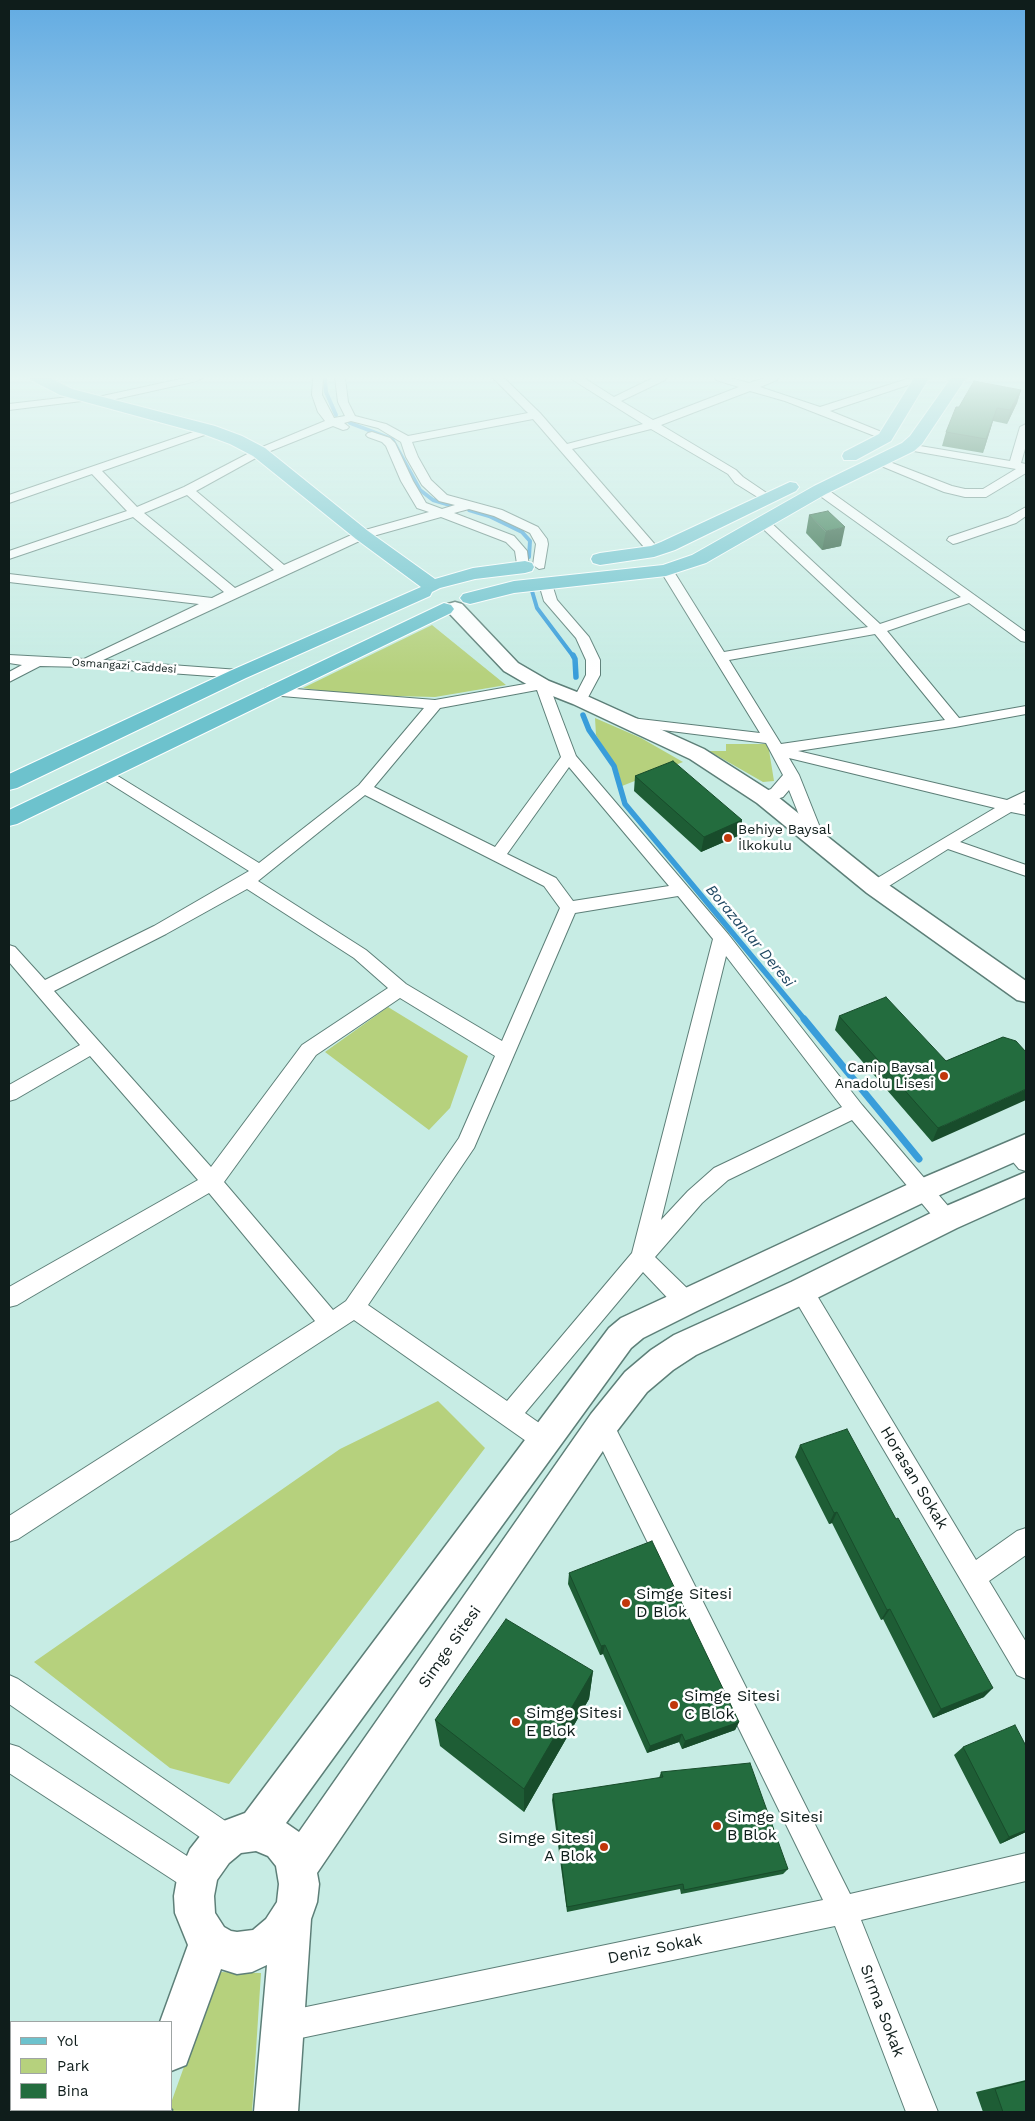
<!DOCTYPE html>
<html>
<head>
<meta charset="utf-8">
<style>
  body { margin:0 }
  #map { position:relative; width:1035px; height:2121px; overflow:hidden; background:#c7ece4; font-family:"Work Sans",sans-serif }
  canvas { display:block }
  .frame { position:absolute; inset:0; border:10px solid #0f1d1b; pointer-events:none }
  .legend { position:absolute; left:10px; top:2021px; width:162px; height:90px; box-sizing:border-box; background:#fff; border:1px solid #9fa5a4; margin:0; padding:6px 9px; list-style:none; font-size:15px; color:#0f1d1b }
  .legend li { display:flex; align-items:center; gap:10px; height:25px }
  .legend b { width:25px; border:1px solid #9fa5a4 }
</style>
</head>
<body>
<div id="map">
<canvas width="1035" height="2121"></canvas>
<div class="frame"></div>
<ul class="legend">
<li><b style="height:6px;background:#6dc2cd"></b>Yol</li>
<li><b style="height:14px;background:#b6d17d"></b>Park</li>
<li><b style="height:14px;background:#236c3e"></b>Bina</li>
</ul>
</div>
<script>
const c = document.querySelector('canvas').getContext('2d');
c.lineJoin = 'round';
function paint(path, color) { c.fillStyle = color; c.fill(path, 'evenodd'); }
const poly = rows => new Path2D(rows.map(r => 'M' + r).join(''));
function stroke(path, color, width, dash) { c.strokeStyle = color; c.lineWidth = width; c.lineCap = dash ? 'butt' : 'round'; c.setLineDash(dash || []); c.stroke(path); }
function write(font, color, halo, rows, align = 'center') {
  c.font = font + ' "Work Sans",sans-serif'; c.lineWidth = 5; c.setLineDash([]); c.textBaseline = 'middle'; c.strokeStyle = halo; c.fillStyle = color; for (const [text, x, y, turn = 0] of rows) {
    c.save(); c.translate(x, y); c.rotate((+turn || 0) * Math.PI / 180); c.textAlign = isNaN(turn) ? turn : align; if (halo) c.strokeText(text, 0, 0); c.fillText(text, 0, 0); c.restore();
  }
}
const green = poly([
  [432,625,506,685,435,697,353,695,303,688],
  [595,718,641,738,683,762,622,786,618,771,596,735],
  [726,744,768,744,774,781,763,782,709,751,726,751],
  [388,1007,468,1056,450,1108,429,1130,325,1052],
  [438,1401,485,1448,229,1784,170,1768,34,1662,340,1449],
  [218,1972,261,1973,252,2112,168,2112,169,2110,171,2110,171,2103]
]);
const streamFar2 = poly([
  [325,378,326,392,336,415],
  [350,423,392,439,420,490,433,500,450,505],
  [469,510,489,516,522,532,530,541,529,557],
  [532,591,537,608,573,656]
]);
const streamFar1 = poly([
  [573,655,575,659,576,677],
  [583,715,589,730,614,766,625,804,805,1020]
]);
const stream = poly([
  [804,1019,919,1159]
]);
const street = poly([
  [185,378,202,378,197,381,98,403,93,400,98,397,185,378],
  [313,378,323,378,322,395,334,418,345,416,338,402,335,378,345,378,348,402,355,416,386,424,408,436,528,413,493,378,504,378,540,413,567,444,643,424,573,380,572,378,584,378,614,397,653,378,666,378,665,380,621,401,653,420,739,387,716,380,715,378,730,378,749,383,765,378,778,378,777,380,760,387,820,407,910,378,924,378,923,380,830,411,889,435,891,437,885,440,785,401,750,391,661,425,736,470,743,477,771,496,773,499,771,502,767,503,735,483,728,474,651,429,572,449,658,548,660,551,658,554,654,555,650,554,533,419,412,442,418,457,431,480,447,495,502,510,538,527,547,539,548,544,544,568,539,569,533,565,536,544,530,533,494,516,469,509,454,513,514,536,527,551,529,567,528,570,518,570,515,551,506,542,441,517,366,538,103,660,239,670,244,671,246,674,244,677,239,678,86,667,40,666,9,682,9,672,22,665,9,663,9,655,84,659,199,604,9,582,9,574,212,598,224,592,133,517,9,559,9,551,127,511,92,474,9,503,9,495,205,428,213,428,215,430,213,432,102,471,137,507,184,487,255,450,325,421,318,412,312,395,313,378],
  [351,421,378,428,401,442,406,457,422,485,439,501,455,505,442,509,426,503,413,481,395,443,390,438,372,432,368,433,366,435,368,437,382,442,386,446,401,481,417,508,429,512,358,532,284,565,196,491,263,454,333,426,343,430,347,429,349,427,344,423,351,421],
  [187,495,274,570,235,588,144,513,187,495],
  [86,395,91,398,90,400,9,410,9,404,86,395],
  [1026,424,1026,445,1021,463,1026,464,1026,473,986,497,965,497,944,492,874,463,872,461,874,459,882,459,952,486,965,489,983,489,1016,469,908,450,902,447,908,444,1010,461,1020,427,1026,424],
  [820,486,824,487,1026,632,1026,642,1021,641,969,603,887,631,959,718,1026,706,1026,714,955,727,798,751,1007,800,1026,791,1026,803,1023,804,1026,805,1026,815,1011,812,960,842,1026,865,1026,876,948,849,881,891,875,893,869,891,867,887,869,883,995,808,789,758,799,775,825,840,823,844,817,845,811,844,809,840,789,790,783,797,765,803,759,802,757,798,759,794,771,789,783,775,766,743,631,726,626,725,624,722,626,719,631,718,760,733,660,570,661,567,671,567,724,652,868,627,759,525,757,522,759,519,767,519,880,624,961,597,816,493,814,490,820,486],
  [875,634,945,720,781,744,729,660,875,634],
  [1026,507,1026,516,1016,523,957,543,953,544,947,540,949,537,1008,517,1026,507],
  [546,580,551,581,557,600,589,637,600,660,600,675,585,703,580,704,575,703,573,700,586,675,586,660,576,638,544,601,539,584,546,580],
  [542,681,547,682,549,685,576,756,728,934,862,1105,954,1213,957,1219,954,1225,947,1228,940,1225,852,1120,728,1180,702,1203,655,1257,694,1295,697,1302,694,1309,686,1312,678,1309,643,1272,525,1413,552,1432,556,1440,552,1448,544,1451,536,1448,354,1320,18,1539,9,1542,9,1516,315,1321,209,1193,17,1305,9,1307,9,1287,198,1180,90,1056,16,1099,9,1101,9,1085,80,1045,9,962,9,945,15,947,45,980,154,926,249,871,98,776,95,773,98,770,103,768,108,770,259,863,359,785,424,708,270,695,265,694,263,691,265,688,270,687,435,700,542,681],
  [537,690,561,757,495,847,374,787,440,708,537,690],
  [569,767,669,886,573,901,556,878,507,854,569,767],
  [365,795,544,886,560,908,502,1041,406,984,366,950,258,881,365,795],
  [247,889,354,958,388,988,302,1045,211,1167,54,991,166,934,247,889],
  [678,896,713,939,632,1253,507,1401,368,1305,474,1148,575,913,678,896],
  [726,956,842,1107,714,1168,688,1191,661,1220,726,956],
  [400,998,495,1056,459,1138,346,1301,333,1310,224,1182,316,1055,400,998],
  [1013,1142,1020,1144,1026,1151,1026,1171,1019,1169,1003,1150,1006,1144,1013,1142],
  [802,1282,810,1284,976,1560,1017,1531,1026,1528,1026,1555,989,1581,1026,1642,1026,1679,1017,1675,794,1298,791,1291,794,1284,802,1282],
  [602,1414,610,1417,850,1894,1026,1853,1026,1881,861,1920,938,2112,906,2112,835,1926,282,2042,271,2038,267,2027,271,2016,282,2012,823,1900,594,1433,590,1425,594,1417,602,1414],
  [9,1675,18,1679,237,1829,241,1839,237,1849,227,1853,217,1849,9,1704,9,1675],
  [9,1744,19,1747,207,1869,211,1879,207,1889,197,1893,187,1889,9,1773,9,1744]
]);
const secondary = poly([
  [455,602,462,604,518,663,549,681,587,696,704,749,773,793,883,881,1026,981,1026,1002,1017,1000,867,893,757,803,690,759,573,704,535,689,504,671,448,612,446,608,448,604,455,602],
  [1026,1134,1026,1157,933,1198,697,1311,643,1338,631,1348,286,1823,299,1832,591,1414,625,1372,651,1350,674,1335,791,1282,937,1210,1026,1172,1026,1197,957,1228,813,1300,696,1355,673,1370,647,1392,613,1436,317,1873,319,1884,317,1902,311,1919,298,2112,254,2112,267,1965,252,1972,237,1974,221,1969,186,2065,171,2071,171,2022,160,2022,188,1945,175,1913,174,1896,177,1879,190,1849,201,1835,213,1825,245,1813,609,1328,621,1318,913,1182,1026,1134],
  [256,1851,268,1856,276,1866,279,1884,277,1902,266,1919,253,1930,237,1932,231,1931,224,1927,215,1913,214,1896,217,1880,229,1863,241,1853,256,1851],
  [171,2109,172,2110,171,2112,127,2112,128,2110,171,2109]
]);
const primary = poly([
  [31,378,50,378,72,389,215,426,242,436,265,448,368,531,435,579,473,568,525,561,532,563,534,567,532,571,525,573,475,579,440,588,432,592,430,596,246,678,17,788,9,790,9,774,232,670,421,587,356,539,253,456,230,444,203,434,60,395,33,381,31,378],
  [914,378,929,378,891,441,856,460,844,460,842,456,844,452,879,434,914,378],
  [951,378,966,378,922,444,914,451,826,494,706,563,666,576,514,593,470,604,463,602,460,598,463,594,514,581,663,565,692,555,814,486,902,443,910,436,951,378],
  [790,482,796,483,799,487,796,491,675,550,654,557,600,565,593,563,591,559,593,555,600,553,651,546,661,542,790,482],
  [444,603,451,605,454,609,451,613,17,824,9,826,9,810,444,603]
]);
const wall = poly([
  [1021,390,1017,403,1007,424,993,421,983,453,942,446,946,432,959,407],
  [809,515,841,546,822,550,806,533],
  [635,776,742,820,740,835,701,852,634,791],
  [839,1016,946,1061,1003,1037,932,1142,835,1030],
  [800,1445,984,1697,933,1718,883,1619,881,1620,832,1523,829,1524,795,1457],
  [569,1573,739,1722,735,1730,682,1749,679,1742,647,1753,603,1654,600,1655,568,1584],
  [593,1671,589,1699,524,1812,440,1746,435,1720],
  [963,1747,1026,1832,1000,1844,954,1755],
  [661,1772,788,1869,783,1874,681,1894,680,1889,567,1912,552,1800,553,1794,659,1778],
  [1026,2080,1026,2112,983,2112,976,2092]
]);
const shadedWall = poly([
  [1021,390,1017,403,1007,424,1010,410],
  [997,408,993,421,983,453,986,439],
  [845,527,841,546,822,550,826,531],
  [742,820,740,835,701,852,704,837],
  [1026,1089,1026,1100,932,1142,938,1128],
  [837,1512,832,1523,829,1524,834,1513],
  [890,1609,883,1619,881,1620,887,1610],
  [605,1645,603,1654,600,1655,601,1646],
  [593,1671,589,1699,524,1812,524,1789],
  [993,1688,984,1697,933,1718,941,1709],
  [739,1722,735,1730,682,1749,685,1741],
  [682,1734,679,1742,647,1753,650,1746],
  [1026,1830,1026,1832,1000,1844,1009,1837]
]);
const building = poly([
  [974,381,1021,390,1010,410,997,408,986,439,946,432,956,407,959,407,974,381],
  [828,511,845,527,826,531,809,515,828,511],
  [673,761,742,820,704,837,635,776,673,761],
  [886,997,946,1061,1003,1037,1016,1041,1026,1052,1026,1089,938,1128,839,1016,886,997],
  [847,1429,896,1519,898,1518,993,1688,941,1709,890,1609,887,1610,837,1512,834,1513,800,1445,847,1429],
  [652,1541,739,1722,685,1741,682,1734,650,1746,605,1645,601,1646,569,1573,652,1541],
  [506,1619,593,1671,524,1789,435,1720,506,1619],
  [1015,1725,1026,1746,1026,1830,1009,1837,963,1747,1015,1725],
  [750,1763,788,1869,684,1890,683,1884,567,1907,553,1794,663,1777,661,1772,750,1763],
  [1026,2081,1026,2112,1003,2112,995,2089,1026,2081]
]);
const markers = [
  [728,838,5,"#c1380b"],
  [944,1076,5,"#c1380b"],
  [626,1603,5,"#c1380b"],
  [674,1705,5,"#c1380b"],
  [516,1722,5,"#c1380b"],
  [717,1826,5,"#c1380b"],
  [604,1847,5,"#c1380b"]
];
const farStreetnames = [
  ["Osmangazi Caddesi",124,666,4]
];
const poiNames = [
  ["Behiye Baysal",738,830],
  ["İlkokulu",738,846],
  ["Canip Baysal",934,1068,"right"],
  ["Anadolu Lisesi",934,1084,"right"]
];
const waterNames = [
  ["Borazanlar Deresi",750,936,50]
];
const nearStreetnames = [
  ["Horasan Sokak",914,1478,59],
  ["Simge Sitesi",450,1647,-55],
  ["Deniz Sokak",655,1949,-12],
  ["Sırma Sokak",882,2011,69]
];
const nearPoinames = [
  ["Simge Sitesi",636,1594],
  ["D Blok",636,1612],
  ["Simge Sitesi",684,1696],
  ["C Blok",684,1714],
  ["Simge Sitesi",526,1713],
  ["E Blok",526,1731],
  ["Simge Sitesi",727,1817],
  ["B Blok",727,1835],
  ["Simge Sitesi",594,1838,"right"],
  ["A Blok",594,1856,"right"]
];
paint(green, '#b6d17d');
stroke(streamFar2, '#399dda', 4);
stroke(streamFar1, '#399dda', 5.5);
stroke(stream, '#399dda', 7);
stroke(street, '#5d7f78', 2);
stroke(secondary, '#5d7f78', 3);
stroke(primary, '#fff', 2);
paint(street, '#fff');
paint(secondary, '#fff');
paint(primary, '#6dc2cd');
paint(wall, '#1e5d35');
paint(shadedWall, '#184c2b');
paint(building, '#236c3e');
stroke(building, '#184c2b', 1);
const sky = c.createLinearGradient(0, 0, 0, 674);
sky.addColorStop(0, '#62abe2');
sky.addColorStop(0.56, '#e6f6f3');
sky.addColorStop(1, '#e6f6f300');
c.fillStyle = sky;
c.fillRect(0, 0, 1035, 674);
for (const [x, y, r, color] of markers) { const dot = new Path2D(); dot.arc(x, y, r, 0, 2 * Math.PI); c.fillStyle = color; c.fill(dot); stroke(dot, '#fff', 2); }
write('11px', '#0f1d1b', '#fff', farStreetnames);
write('14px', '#0f1d1b', '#fff', poiNames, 'left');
write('italic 15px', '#214963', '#fff', waterNames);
write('16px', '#0f1d1b', '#fff', nearStreetnames);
write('16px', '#0f1d1b', '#fff', nearPoinames, 'left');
</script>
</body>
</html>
